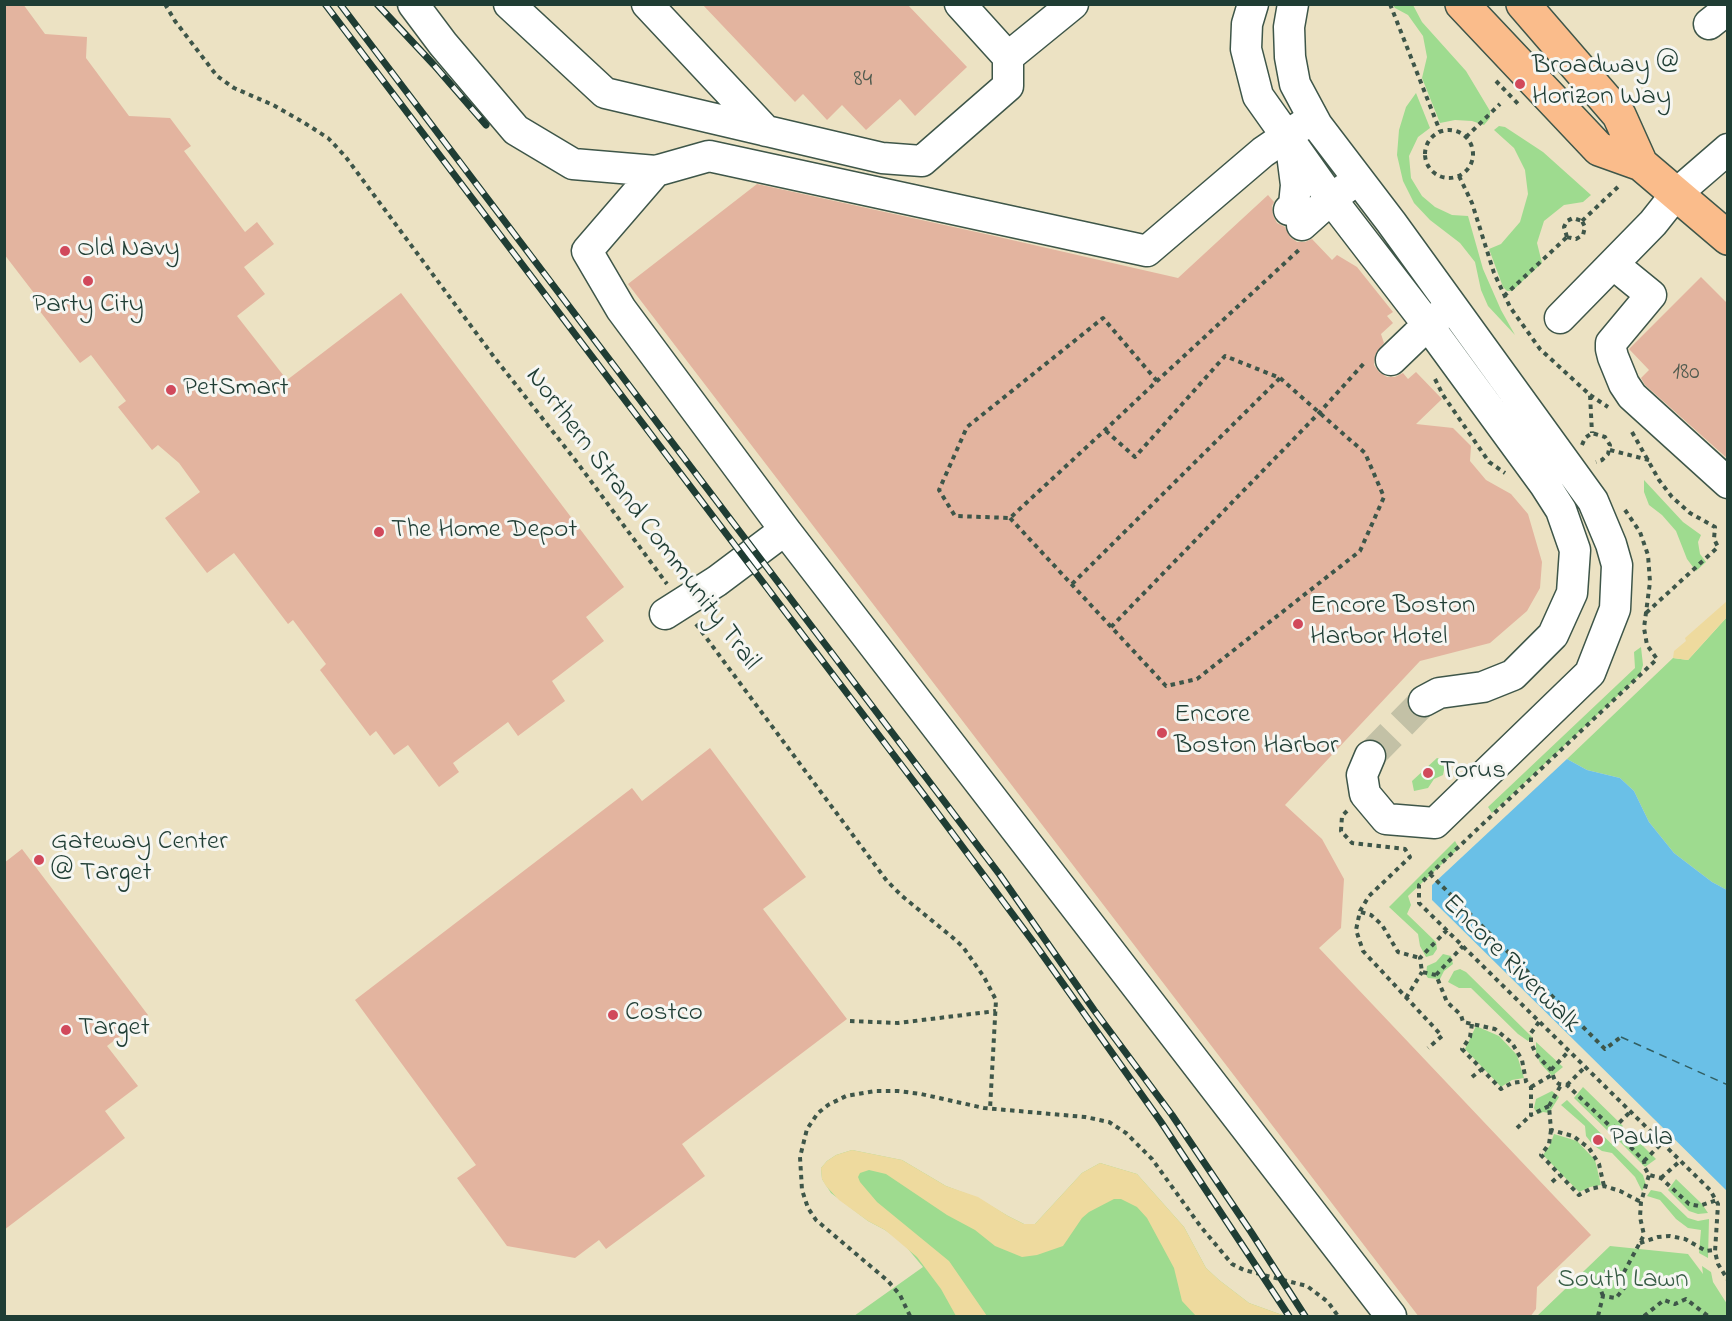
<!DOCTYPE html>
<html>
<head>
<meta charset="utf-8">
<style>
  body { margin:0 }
  #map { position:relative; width:1732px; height:1321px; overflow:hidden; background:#ece2c3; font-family:"Indie Flower",sans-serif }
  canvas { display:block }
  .frame { position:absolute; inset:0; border:6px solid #1f3d34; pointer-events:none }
</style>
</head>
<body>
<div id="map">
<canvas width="1732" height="1321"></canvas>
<div class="frame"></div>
</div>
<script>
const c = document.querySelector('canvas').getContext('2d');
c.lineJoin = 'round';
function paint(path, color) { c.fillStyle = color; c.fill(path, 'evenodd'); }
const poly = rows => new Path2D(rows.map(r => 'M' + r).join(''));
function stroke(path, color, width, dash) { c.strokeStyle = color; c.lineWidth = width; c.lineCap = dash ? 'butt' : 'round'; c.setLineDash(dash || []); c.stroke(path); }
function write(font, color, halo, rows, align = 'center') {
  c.font = font + ' "Indie Flower",sans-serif'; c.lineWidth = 6; c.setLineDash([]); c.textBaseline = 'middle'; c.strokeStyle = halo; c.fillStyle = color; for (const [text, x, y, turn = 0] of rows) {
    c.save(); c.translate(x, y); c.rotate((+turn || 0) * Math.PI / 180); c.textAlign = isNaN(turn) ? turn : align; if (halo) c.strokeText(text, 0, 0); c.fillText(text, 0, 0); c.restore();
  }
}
const green = poly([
  [1393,5,1413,5,1422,22,1466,71,1490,111,1490,118,1484,125,1472,121,1455,120,1440,123,1422,78,1427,57,1423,36,1408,15,1395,8],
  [1416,93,1430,128,1418,137,1409,156,1411,178,1422,196,1435,207,1452,215,1468,216,1483,269,1501,310,1515,335,1488,306,1481,290,1475,262,1460,243,1430,220,1414,203,1403,181,1397,155,1399,130,1406,107],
  [1499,126,1505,127,1543,152,1591,195,1583,202,1564,205,1544,221,1537,243,1542,263,1512,291,1507,291,1503,287,1489,249,1501,244,1520,222,1528,194,1525,170,1514,148,1494,130],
  [1644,480,1683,522,1701,535,1698,542,1700,554,1706,562,1696,571,1687,559,1676,531,1662,515,1649,505,1644,492],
  [1727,617,1727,890,1712,882,1674,853,1649,822,1634,791,1620,778,1587,770,1567,759,1673,658,1688,660],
  [1641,647,1643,665,1640,675,1492,813,1488,807,1635,668,1634,652],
  [1437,758,1446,761,1443,775,1434,779,1428,788,1414,791,1412,781],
  [1455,841,1459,848,1408,896,1411,905,1407,914,1436,942,1437,949,1433,955,1426,957,1420,946,1418,934,1389,907],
  [1443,954,1451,956,1453,964,1444,971,1440,979,1428,978,1426,975,1427,966,1436,962],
  [1460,969,1466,972,1532,1037,1528,1041,1518,1034,1471,988,1459,988,1448,982,1454,971],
  [1476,1026,1499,1036,1517,1055,1524,1078,1512,1080,1501,1087,1465,1049],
  [1536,1042,1563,1067,1552,1076,1540,1063,1536,1053],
  [1583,1087,1623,1126,1613,1136,1574,1098],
  [1552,1091,1559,1097,1549,1113,1543,1112,1539,1114,1536,1112,1534,1108,1536,1099],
  [1567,1100,1643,1175,1646,1185,1642,1191,1635,1177,1612,1153,1602,1151,1593,1145,1586,1136,1585,1126,1561,1105],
  [1629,1132,1656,1159,1645,1167,1619,1141],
  [1554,1134,1577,1141,1595,1160,1601,1185,1590,1187,1579,1192,1543,1155,1550,1145],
  [852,1150,902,1160,946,1186,978,1198,1008,1216,1024,1224,1035,1224,1082,1173,1100,1163,1137,1174,1184,1227,1206,1268,1219,1280,1249,1303,1285,1316,854,1316,923,1267,903,1243,885,1230,868,1221,831,1193,822,1179,821,1168,827,1161,836,1155],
  [1676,1179,1702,1204,1708,1213,1698,1214,1689,1211,1668,1190],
  [1651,1190,1661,1192,1688,1218,1698,1221,1709,1219,1708,1258,1699,1253,1701,1230,1688,1228,1676,1219,1660,1200,1647,1196],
  [1610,1246,1688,1254,1703,1274,1702,1266,1711,1272,1713,1282,1727,1304,1727,1316,1537,1316]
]);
const sand = poly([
  [1727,601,1727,617,1688,660,1673,658,1674,651,1686,641,1685,638],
  [852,1150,902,1160,946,1186,978,1197,1008,1216,1024,1224,1035,1224,1082,1173,1100,1163,1137,1174,1184,1227,1206,1268,1219,1280,1249,1303,1285,1316,1196,1316,1182,1301,1174,1268,1147,1218,1137,1207,1121,1199,1114,1199,1089,1212,1082,1218,1063,1246,1037,1255,1022,1257,995,1246,975,1230,947,1215,886,1174,869,1170,860,1173,858,1177,860,1182,877,1202,949,1261,987,1316,956,1316,941,1289,917,1257,885,1230,868,1221,839,1200,826,1186,822,1179,821,1168,827,1161,836,1155]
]);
const water = poly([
  [1567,759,1587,770,1620,778,1634,791,1649,822,1674,853,1712,882,1727,890,1727,1191,1432,900,1432,885]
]);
const ferry = poly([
  [1621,1037,1728,1085]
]);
const building = poly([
  [4,4,23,4,45,34,87,37,86,58,129,116,170,118,191,146,184,151,245,232,257,222,274,244,244,267,265,294,237,316,287,380,401,293,624,587,586,617,604,641,552,681,565,701,518,736,508,722,453,763,459,772,439,787,408,745,394,755,376,731,370,736,320,670,326,664,293,620,288,624,234,553,207,573,165,518,200,492,179,463,158,445,152,450,118,407,126,401,91,355,80,363,32,301,37,297,4,254],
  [702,4,907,4,967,67,915,116,900,99,866,130,842,105,827,120,803,94,795,102],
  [757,184,990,235,1178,278,1268,195,1274,202,1272,206,1273,215,1277,223,1285,227,1290,237,1297,242,1305,242,1312,239,1332,260,1337,255,1357,267,1393,312,1387,316,1393,323,1381,334,1384,343,1375,355,1374,365,1379,372,1387,377,1395,377,1403,373,1408,379,1416,372,1442,399,1416,424,1453,428,1471,446,1470,461,1486,480,1511,494,1528,514,1542,562,1540,588,1527,611,1490,643,1420,661,1285,805,1322,839,1344,879,1341,928,1319,948,1591,1235,1537,1287,1536,1309,1530,1317,1419,1317,628,284],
  [1701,277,1728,304,1728,459,1645,385,1641,378,1649,370,1629,349],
  [710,748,806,877,763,909,847,1019,682,1144,705,1176,606,1249,599,1240,575,1258,507,1246,457,1178,476,1165,355,1000,632,788,642,801],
  [22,849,148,1015,107,1046,138,1086,105,1111,125,1138,4,1230,4,863]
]);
const minorTunnel = poly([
  [1370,756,1424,701]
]);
const path = poly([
  [165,4,175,21,217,76,234,88,273,105,303,122,328,138,345,156,494,357,576,461,667,584],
  [1390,4,1440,131],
  [1496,81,1520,106],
  '1425 154a24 24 0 1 1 48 0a24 24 0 1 1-48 0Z',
  [1466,137,1500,104],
  [1459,176,1472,203,1494,273,1510,307,1540,349,1590,395,1592,433],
  [1582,221,1621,184],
  [1567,237,1564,227,1567,221,1573,218,1582,221],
  [1567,237,1576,239,1583,235,1585,227,1582,221],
  [1504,296,1567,237],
  [1435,379,1443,395,1489,462,1505,473],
  [1157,381,1103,318,967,427,939,490,955,516,1010,518,1105,430,1157,381,1301,248],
  [1590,395,1608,407],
  [1632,432,1659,480,1672,497,1690,513,1715,527,1714,539,1718,547,1646,613],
  [1582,445,1585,438,1592,433,1605,437,1610,445,1608,454,1602,460,1596,462],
  [1610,450,1649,460],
  [1625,510,1640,532,1648,555,1650,582,1644,628,1647,645,1657,659,1430,874,1419,885,1419,903,1710,1190,1718,1204,1715,1252,1718,1264,1728,1280],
  [1010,518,1166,686,1197,679,1360,551,1384,497,1365,453,1280,378,1225,356,1135,457,1105,430],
  [1072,584,1280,378],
  [696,624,887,881,902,896,952,937,963,947,984,977,996,1000,990,1109],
  [1111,627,1319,413,1366,361],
  [1347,811,1342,816,1341,831,1352,843,1405,849,1410,857,1369,896,1360,911,1356,930,1363,951,1442,1036,1428,1048],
  [1430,874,1605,1049,1621,1037],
  [1361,912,1371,915,1382,925,1398,952,1420,958],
  [1447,930,1420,958,1422,972,1436,975,1447,1002,1461,1015,1463,1022,1495,1029,1512,1043,1522,1060,1526,1081,1531,1087,1531,1115,1549,1106,1551,1130,1573,1136,1589,1148,1599,1164,1604,1186],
  [1436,975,1463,946],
  [1406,998,1422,972],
  [850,1021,898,1023,996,1011],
  [1539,1022,1531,1033,1531,1043,1536,1054,1551,1070,1555,1081,1559,1084,1567,1085,1613,1129,1644,1161,1645,1168,1649,1175,1661,1178,1689,1204,1699,1206,1717,1200],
  [1472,1024,1470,1037,1462,1049,1501,1089,1512,1083,1526,1081],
  [1551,1070,1568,1052],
  [1472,1077,1482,1069],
  [1567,1085,1585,1067],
  [1531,1087,1552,1075],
  [1549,1106,1561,1085],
  [1517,1128,1531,1115],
  [1613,1129,1630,1112],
  [1551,1130,1549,1144,1541,1155,1579,1195,1590,1189,1604,1186,1620,1191,1641,1202],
  [1644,1161,1662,1143],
  [1661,1178,1680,1161],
  [1552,1182,1560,1175],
  [1640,1243,1658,1237,1670,1236,1685,1239,1706,1251,1715,1250],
  [1603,1296,1598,1283,1607,1270,1623,1274],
  [910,1316,900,1295,888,1281,816,1220,808,1208,802,1190,800,1157,807,1129,818,1113,828,1105,846,1096,875,1091,898,1091,921,1094,984,1108,1085,1117,1109,1122,1126,1133,1152,1159,1201,1227,1232,1264,1244,1270,1307,1286,1328,1302,1338,1316],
  [1598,1316,1603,1296,1616,1298,1625,1287,1623,1274,1644,1235,1640,1217,1641,1202,1649,1175],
  [1644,1316,1664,1300,1675,1304,1686,1299,1708,1316]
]);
const minor = poly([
  [413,4,443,44,516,130,573,164,656,171],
  [509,4,605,93,882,158,922,161,1008,86,1008,57,960,4],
  [647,4,766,131],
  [1253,4,1247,24,1246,49,1258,96,1331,199,1428,325,1545,485,1561,510,1575,550,1572,593,1553,635,1513,675,1483,687,1439,693,1424,701],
  [1293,4,1289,27,1290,57,1295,84,1317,125,1391,222,1593,501,1611,544,1617,565,1615,609,1590,673,1435,823,1386,819,1365,794,1362,775,1370,756],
  [1709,24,1728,9],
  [1008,57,1073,4],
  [1313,118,1263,152,1147,251,709,156,656,171,587,251,621,309,785,530,1391,1316],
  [1289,210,1294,205,1296,185,1291,146],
  [1302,225,1331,199,1346,188],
  [1613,264,1651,295,1611,343,1611,349,1613,357,1624,384,1632,396,1728,483],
  [1560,318,1653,223,1676,194,1728,149],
  [1391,360,1416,336,1444,312],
  [665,614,717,581,785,530]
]);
const major = poly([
  [1462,4,1599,149,1641,164,1728,238],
  [1523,4,1619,115,1641,164]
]);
const rail = poly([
  [325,4,924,795,1037,947,1161,1122,1289,1316],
  [340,4,1000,875,1094,1010,1172,1115,1251,1232,1305,1316],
  [377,4,434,65,486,125]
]);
const markers = [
  [1520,84,6,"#d1495b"],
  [65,251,6,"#d1495b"],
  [88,281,6,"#d1495b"],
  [171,390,6,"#d1495b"],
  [379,532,6,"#d1495b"],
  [1298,624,6,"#d1495b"],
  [1162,733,6,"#d1495b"],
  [1428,773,6,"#d1495b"],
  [39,860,6,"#d1495b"],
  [613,1015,6,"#d1495b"],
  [66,1030,6,"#d1495b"],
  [1598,1140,6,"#d1495b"]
];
const numberNames = [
  ["84",863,81],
  ["180",1686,374]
];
const poiNames = [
  ["Broadway @",1532,68],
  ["Horizon Way",1532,99],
  ["Old Navy",77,251],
  ["Party City",88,307,"center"],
  ["PetSmart",183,390],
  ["The Home Depot",391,532],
  ["Encore Boston",1310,608],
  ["Harbor Hotel",1310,639],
  ["Encore",1174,717],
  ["Boston Harbor",1174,748],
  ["Torus",1440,773],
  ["Gateway Center",51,844],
  ["@ Target",51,875],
  ["Costco",625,1015],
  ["Target",78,1030],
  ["Paula",1610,1140]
];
const streetNames = [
  ["Northern Strand Community Trail",641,520,53],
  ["Encore Riverwalk",1510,965,45]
];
const parkNames = [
  ["South Lawn",1623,1282]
];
paint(green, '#9edb8f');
paint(sand, '#eeda9e');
paint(water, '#6ac0e7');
stroke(ferry, '#325e61', 1.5, [8, 6]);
paint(building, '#e3b49f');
stroke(minorTunnel, '#c3c1a6', 30, [30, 15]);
stroke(minor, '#3e5649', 33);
stroke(major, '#3e5649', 36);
stroke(path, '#3e5649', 4, [4.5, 4.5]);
stroke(minor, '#fff', 30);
stroke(major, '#fabc8b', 33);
stroke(rail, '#1f3d34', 7);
stroke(rail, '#f6f6f2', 4.5, [14]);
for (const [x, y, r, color] of markers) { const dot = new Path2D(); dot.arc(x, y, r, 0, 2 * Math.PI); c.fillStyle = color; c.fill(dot); stroke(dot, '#f6f6f2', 2); }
write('24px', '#505b4f', null, numberNames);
write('27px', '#1f3d34', '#f6f6f2', poiNames, 'left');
write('27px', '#1f3d34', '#f6f6f2', streetNames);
write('27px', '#385d46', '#f6f6f2', parkNames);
</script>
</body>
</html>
